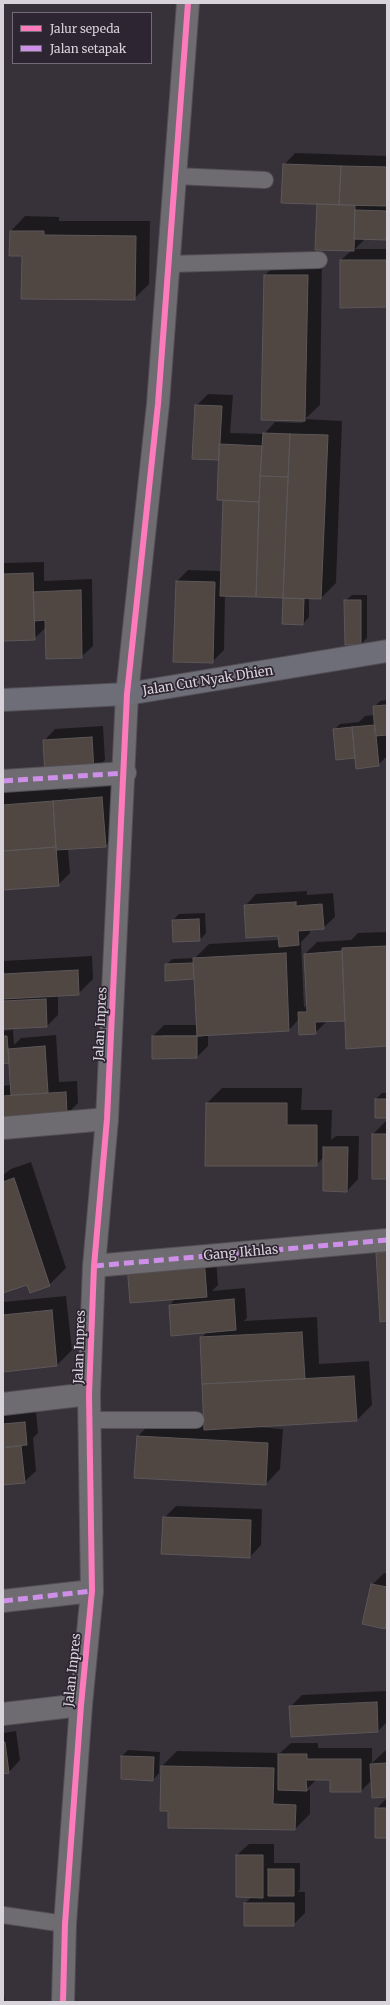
<!DOCTYPE html>
<html>
<head>
<meta charset="utf-8">
<style>
  body { margin:0 }
  #map { position:relative; width:390px; height:2005px; overflow:hidden; background:#373239; font-family:Merriweather,serif }
  canvas { display:block }
  .frame { position:absolute; inset:0; border:4px solid #d8d2db; pointer-events:none }
  .legend { position:absolute; left:12px; top:12px; width:140px; height:52px; box-sizing:border-box; background:#2e2532; border:1px solid #726a76; margin:0; padding:5px 7px; list-style:none; font-size:12px; color:#d8d2db }
  .legend li { display:flex; align-items:center; gap:8px; height:20px }
  .legend b { width:20px; border:1px solid #726a76 }
</style>
</head>
<body>
<div id="map">
<canvas width="390" height="2005"></canvas>
<div class="frame"></div>
<ul class="legend">
<li><b style="height:5px;background:#fd7abc"></b>Jalur sepeda</li>
<li><b style="height:5px;background:#ce8fe9"></b>Jalan setapak</li>
</ul>
</div>
<script>
const c = document.querySelector('canvas').getContext('2d');
c.lineJoin = 'round';
function paint(path, color) { c.fillStyle = color; c.fill(path, 'evenodd'); }
const poly = rows => new Path2D(rows.map(r => 'M' + r).join(''));
function stroke(path, color, width, dash) { c.strokeStyle = color; c.lineWidth = width; c.lineCap = dash ? 'butt' : 'round'; c.setLineDash(dash || []); c.stroke(path); }
function write(font, color, halo, rows, align = 'center') {
  c.font = font + ' Merriweather,serif'; c.lineWidth = 3.5; c.setLineDash([]); c.textBaseline = 'middle'; c.strokeStyle = halo; c.fillStyle = color; for (const [text, x, y, turn = 0] of rows) {
    c.save(); c.translate(x, y); c.rotate((+turn || 0) * Math.PI / 180); c.textAlign = isNaN(turn) ? turn : align; if (halo) c.strokeText(text, 0, 0); c.fillText(text, 0, 0); c.restore();
  }
}
const shadow = poly([
  [295,153,387,156,387,237,385,239,365,239,355,249,387,249,387,306,341,260,352,250,318,203,284,165],
  [25,216,59,217,59,221,150,221,149,284,134,299,23,254,11,231],
  [280,260,322,261,320,405,305,419,342,421,336,583,321,598,309,598,309,617,303,624,283,623,285,597,225,595,224,650,212,662,177,581,188,570,222,571,225,499,220,459,196,406,208,394,233,395,230,433,264,434,275,422,302,423,306,420,262,419,265,275],
  [44,562,44,581,92,579,93,646,81,657,46,627,34,639,3,640,3,563],
  [352,595,367,595,367,638,361,644,345,601],
  [387,700,387,756,378,765,356,757,334,730,340,724,359,722,365,716,375,715,374,707,380,701],
  [103,726,105,760,94,771,44,741,55,729],
  [68,786,68,790,113,786,117,834,105,846,68,849,70,873,58,885,3,889,3,791],
  [307,891,307,895,333,893,335,917,323,928,310,929,310,933,301,942,304,1008,307,1004,305,954,317,942,351,940,358,933,387,932,387,1045,346,1018,327,1021,315,1033,299,1019,289,1030,208,1034,208,1046,197,1057,153,1036,164,1025,197,1025,195,978,166,980,166,965,172,959,195,958,209,944,279,940,279,935,245,906,256,894],
  [163,1035,202,1035,202,1037,163,1037],
  [205,913,206,933,200,940,173,920,179,914],
  [92,956,93,979,78,994,58,995,58,1015,47,1026,3,1028,3,961],
  [13,1030,14,1045,21,1038,56,1035,59,1082,77,1081,78,1103,67,1114,3,1119,3,1086,11,1085,10,1061,3,1063,3,1031],
  [222,1088,302,1088,301,1110,332,1110,331,1140,336,1136,359,1136,358,1179,347,1191,324,1157,316,1165,207,1103],
  [382,1093,387,1093,387,1117,376,1117,376,1099],
  [387,1120,387,1178,373,1134],
  [31,1162,66,1268,49,1285,28,1284,3,1292,3,1175,11,1169],
  [387,1243,387,1320,377,1253],
  [215,1247,218,1285,212,1291,245,1288,247,1318,244,1321,317,1317,319,1364,369,1361,372,1405,357,1420,258,1426,258,1427,283,1429,280,1469,266,1484,138,1436,153,1421,205,1424,201,1338,207,1332,170,1305],
  [66,1296,72,1350,57,1365,3,1371,3,1302],
  [36,1411,38,1433,33,1438,36,1471,24,1482,3,1484,3,1414],
  [176,1506,262,1509,261,1545,250,1557,164,1518],
  [384,1573,387,1574,387,1625,384,1628,372,1585],
  [387,1691,387,1722,378,1731,290,1707,302,1695],
  [16,1731,20,1760,9,1772,3,1773,3,1733],
  [291,1743,318,1743,318,1748,372,1748,372,1763,387,1749,387,1796,372,1780,361,1791,331,1779,317,1779,306,1790,310,1790,310,1814,295,1829,169,1810,162,1766,177,1751,280,1753],
  [128,1750,160,1752,159,1773,153,1780,122,1756],
  [387,1798,387,1837,376,1809],
  [249,1844,274,1844,274,1863,300,1863,300,1889,298,1892,305,1892,305,1913,293,1925,245,1903,252,1897,237,1855],
  [3,1989,5,2002,3,2002]
]);
const building = poly([
  [283,164,341,166,339,205,281,203,283,164],
  [341,166,387,167,387,206,339,205,341,166],
  [317,204,355,205,354,251,315,250,317,204],
  [355,210,387,211,386,240,354,239,355,210],
  [10,231,44,231,44,235,136,236,135,300,21,299,22,256,9,256,10,231],
  [340,260,387,260,387,307,340,308,340,260],
  [264,275,308,275,305,421,261,420,264,275],
  [195,405,222,406,219,460,192,459,195,405],
  [263,433,290,434,288,477,260,476,263,433],
  [290,434,328,435,321,599,283,598,290,434],
  [219,444,262,446,259,502,217,500,219,444],
  [260,476,288,477,283,598,256,597,260,476],
  [223,500,259,502,256,597,220,596,223,500],
  [33,573,35,640,3,641,3,574,33,573],
  [176,581,215,582,213,663,173,662,176,581],
  [81,590,82,658,46,659,45,620,34,621,33,592,81,590],
  [283,598,304,599,303,625,282,624,283,598],
  [344,600,361,600,361,645,345,645,344,600],
  [387,705,387,735,375,736,373,706,387,705],
  [375,725,379,766,356,769,352,727,375,725],
  [352,727,355,758,336,760,333,729,352,727],
  [92,737,94,772,45,776,43,740,92,737],
  [102,797,106,847,56,850,53,801,102,797],
  [53,801,56,847,3,851,3,805,53,801],
  [56,847,59,886,3,890,3,851,56,847],
  [296,902,296,906,322,904,324,929,298,931,299,945,279,947,278,936,246,938,244,905,296,902],
  [199,919,200,941,173,942,172,920,199,919],
  [387,946,387,1046,346,1049,342,948,387,946],
  [342,951,345,1021,315,1022,316,1034,299,1035,298,1012,307,1012,304,954,342,951],
  [286,953,289,1031,197,1036,193,958,286,953],
  [193,963,194,979,165,981,165,964,193,963],
  [78,970,79,995,3,999,3,974,78,970],
  [46,999,47,1027,3,1029,3,1001,46,999],
  [3,1036,7,1036,9,1063,3,1064,3,1036],
  [152,1036,197,1036,197,1058,152,1059,152,1036],
  [45,1046,48,1093,11,1095,8,1049,45,1046],
  [66,1092,67,1115,3,1120,3,1096,66,1092],
  [375,1099,387,1099,387,1118,375,1118,375,1099],
  [206,1103,287,1103,287,1125,317,1125,317,1166,205,1166,206,1103],
  [372,1134,387,1134,387,1179,372,1179,372,1134],
  [323,1147,348,1147,347,1192,323,1191,323,1147],
  [14,1178,50,1286,30,1293,27,1285,3,1293,3,1182,14,1178],
  [387,1252,387,1321,380,1322,376,1253,387,1252],
  [204,1258,207,1297,130,1303,127,1264,204,1258],
  [234,1299,236,1330,171,1336,169,1305,234,1299],
  [52,1310,57,1366,3,1372,3,1315,52,1310],
  [302,1332,305,1379,202,1384,200,1337,302,1332],
  [354,1376,357,1421,204,1430,202,1384,354,1376],
  [25,1422,27,1445,3,1447,3,1424,25,1422],
  [137,1436,268,1443,266,1485,134,1478,137,1436],
  [21,1446,25,1483,3,1485,3,1448,21,1446],
  [163,1517,251,1520,250,1558,161,1554,163,1517],
  [371,1584,387,1587,387,1619,385,1629,362,1624,371,1584],
  [377,1702,378,1732,291,1737,289,1706,377,1702],
  [3,1742,5,1742,9,1773,3,1774,3,1742],
  [278,1754,307,1754,307,1759,361,1759,361,1792,330,1792,330,1780,306,1780,307,1791,278,1790,278,1754],
  [121,1756,154,1757,153,1781,121,1779,121,1756],
  [387,1763,387,1797,372,1798,370,1764,387,1763],
  [161,1766,274,1768,273,1804,296,1805,295,1830,168,1828,168,1811,160,1811,161,1766],
  [375,1808,387,1808,387,1838,375,1838,375,1808],
  [236,1855,263,1855,263,1898,236,1897,236,1855],
  [268,1869,294,1869,294,1896,268,1896,268,1869],
  [244,1903,294,1903,294,1926,244,1926,244,1903]
]);
const service = poly([
  [175,176,265,180],
  [169,264,319,260],
  [89,1420,196,1420],
  [3,1915,65,1924]
]);
const minor = poly([
  [3,781,125,773],
  [3,1128,107,1119],
  [94,1266,387,1240],
  [3,1404,89,1394],
  [3,1601,92,1591],
  [3,1714,81,1705]
]);
const tertiary = poly([
  [63,2002,65,1924,81,1705,92,1591,89,1394,94,1266,107,1119,127,694,158,404,188,3]
]);
const primary = poly([
  [3,700,127,694,387,651]
]);
const quiet = poly([
  [3,781,125,773],
  [94,1266,387,1240],
  [3,1601,92,1591]
]);
const cycleway = poly([
  [63,2002,65,1924,81,1705,92,1591,89,1394,94,1266,107,1119,127,694,158,404,188,3]
]);
const streetNames = [
  ["Jalan Cut Nyak Dhien",208,681,-9],
  ["Jalan Inpres",101,1024,-87],
  ["Gang Ikhlas",241,1253,-5],
  ["Jalan Inpres",80,1347,-88],
  ["Jalan Inpres",73,1670,-84]
];
paint(shadow, '#0007');
paint(building, '#504642');
stroke(building, '#5c5759', 1);
stroke(service, '#534f55', 18);
stroke(minor, '#534f55', 24);
stroke(tertiary, '#534f55', 24);
stroke(primary, '#534f55', 24);
stroke(service, '#6f6c71', 16);
stroke(minor, '#6f6c71', 22);
stroke(tertiary, '#6f6c71', 22);
stroke(primary, '#6d6e78', 22);
stroke(quiet, '#ce8fe9', 5, [10, 5]);
stroke(cycleway, '#fd7abc', 6);
write('13px', '#d8d2db', '#2e2532', streetNames);
</script>
</body>
</html>
